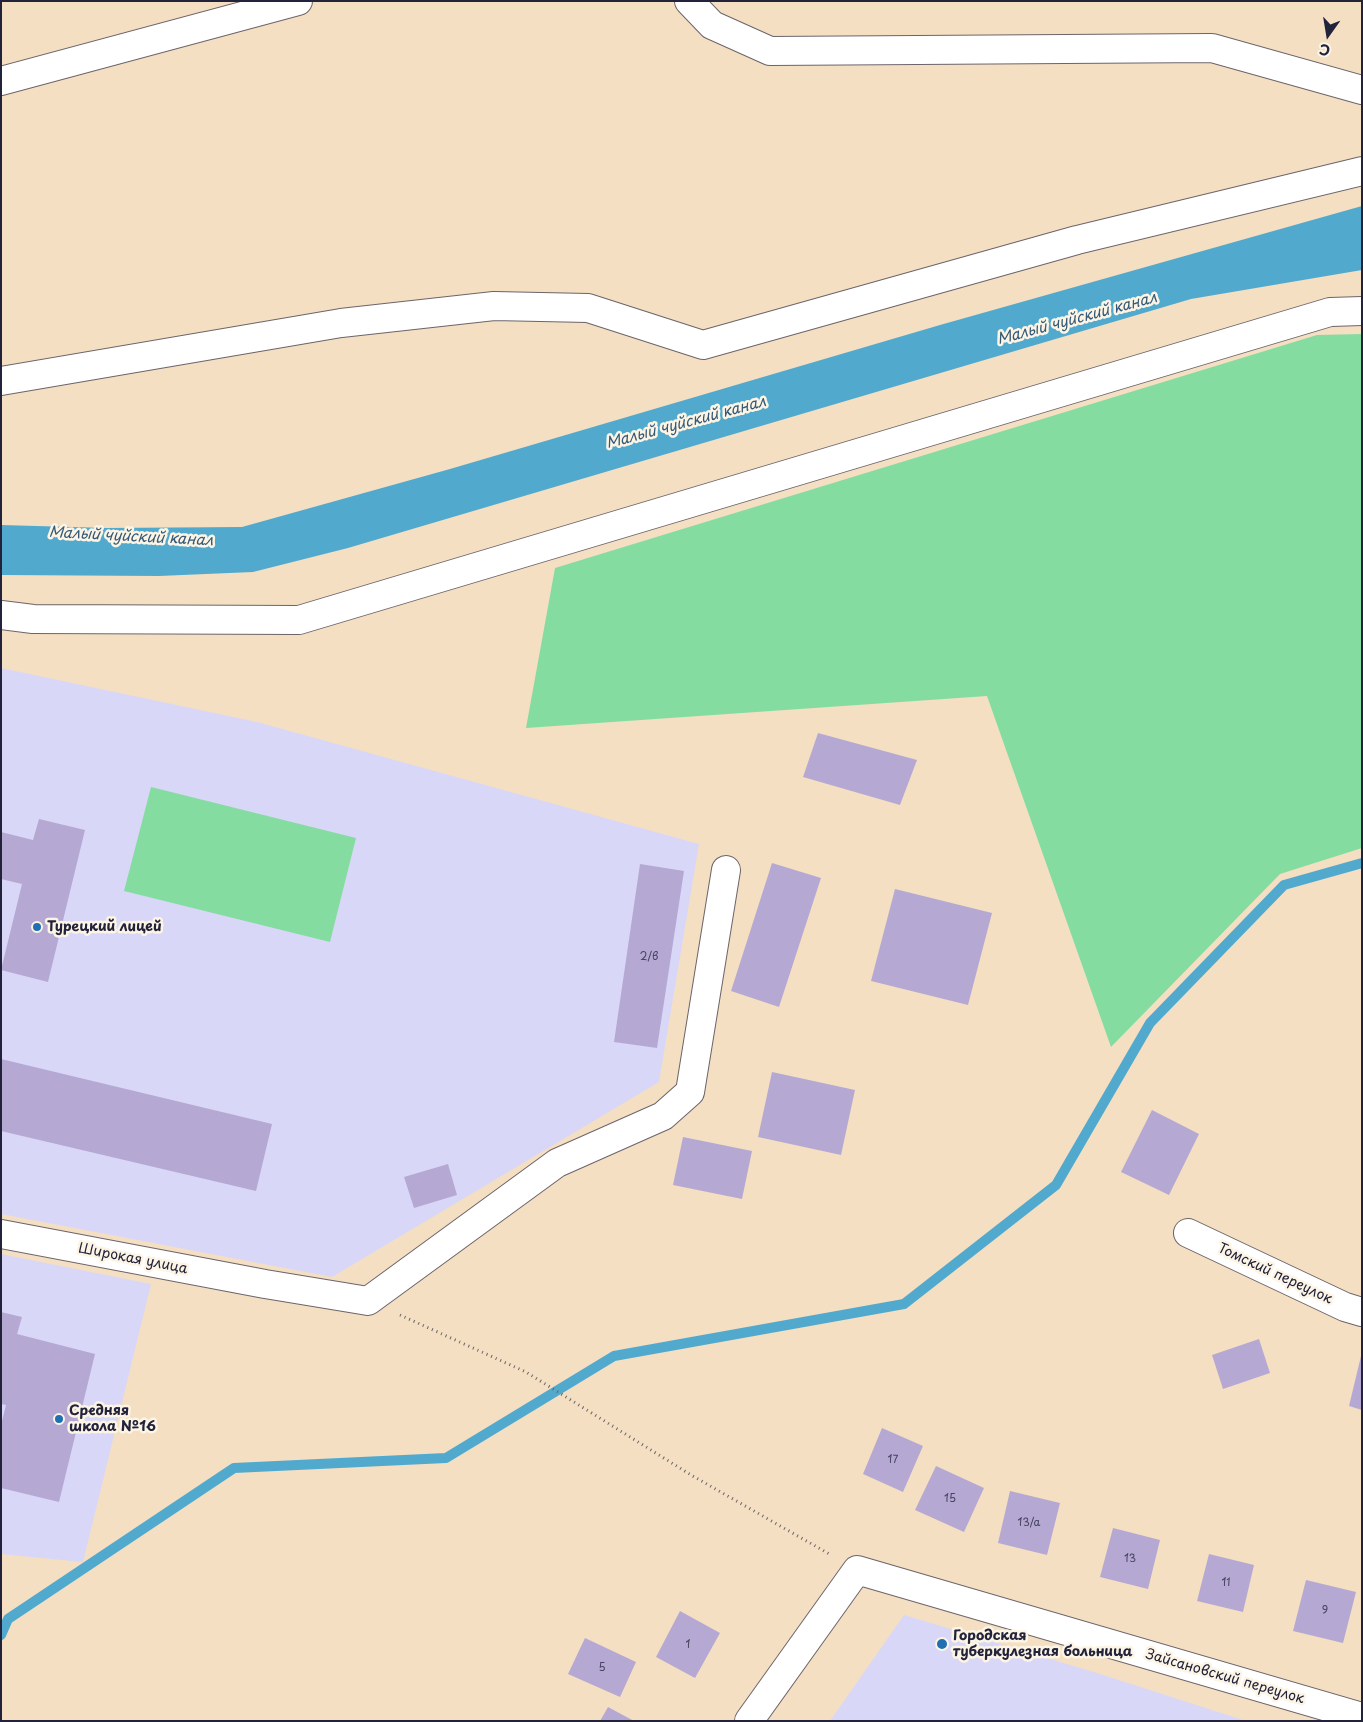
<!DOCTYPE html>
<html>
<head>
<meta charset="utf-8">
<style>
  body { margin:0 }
  #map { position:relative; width:1363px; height:1722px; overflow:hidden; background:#f4dfc2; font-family:"Playpen Sans",sans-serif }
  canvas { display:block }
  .frame { position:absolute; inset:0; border:2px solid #22223b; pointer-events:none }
  .north { position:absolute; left:1303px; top:10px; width:50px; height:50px; -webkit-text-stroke:4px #fcf5e5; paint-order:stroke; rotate:193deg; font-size:14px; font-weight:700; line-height:20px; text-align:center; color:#22223b }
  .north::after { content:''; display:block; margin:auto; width:18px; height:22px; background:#22223b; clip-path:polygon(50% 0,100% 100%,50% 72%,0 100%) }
</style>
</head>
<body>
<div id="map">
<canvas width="1363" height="1722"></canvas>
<div class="frame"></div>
<div class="north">С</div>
</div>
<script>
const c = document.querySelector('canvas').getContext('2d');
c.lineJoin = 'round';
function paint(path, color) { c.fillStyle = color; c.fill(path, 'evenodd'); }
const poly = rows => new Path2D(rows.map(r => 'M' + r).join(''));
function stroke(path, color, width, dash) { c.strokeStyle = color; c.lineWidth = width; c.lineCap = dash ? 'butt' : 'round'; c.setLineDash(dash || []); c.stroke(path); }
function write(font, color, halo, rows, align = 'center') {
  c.font = font + ' "Playpen Sans",sans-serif'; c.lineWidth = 5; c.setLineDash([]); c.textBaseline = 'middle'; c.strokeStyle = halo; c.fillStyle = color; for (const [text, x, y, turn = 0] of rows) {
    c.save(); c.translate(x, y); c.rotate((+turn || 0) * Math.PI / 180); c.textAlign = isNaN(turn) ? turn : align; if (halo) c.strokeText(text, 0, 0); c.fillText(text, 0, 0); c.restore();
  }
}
const built = poly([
  [1,668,257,722,699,844,659,1082,332,1277,1,1214],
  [1,1254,151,1284,83,1562,1,1554],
  [904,1615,1097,1673,1246,1721,830,1721]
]);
const green = poly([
  [1362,334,1362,848,1280,874,1111,1047,987,696,526,728,555,568,1317,335],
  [151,787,356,838,330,942,124,891]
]);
const water = poly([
  [1362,206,1362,270,1191,299,348,548,253,572,159,576,1,575,1,525,107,528,242,527,450,469,940,325]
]);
const stream = poly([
  [1,1635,8,1619,234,1468,446,1458,614,1356,904,1304,1056,1185,1150,1023,1284,885,1362,863]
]);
const building = poly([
  [818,733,917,760,900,805,803,777],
  [39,819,85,830,48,982,1,970,22,884,1,879,1,832,33,840],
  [772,863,821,878,779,1007,731,991],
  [640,864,684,871,657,1048,614,1042],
  [895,889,992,913,968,1005,871,981],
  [1,1059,272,1124,256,1191,1,1131],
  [772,1072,855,1090,841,1155,758,1137],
  [1152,1110,1199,1134,1169,1195,1121,1172],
  [683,1137,752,1151,742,1199,673,1185],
  [448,1164,457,1195,414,1208,404,1177],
  [1,1312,22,1317,17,1334,95,1354,59,1502,1,1488,1,1425,6,1405,1,1404],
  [1259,1339,1270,1373,1223,1389,1212,1355],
  [1361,1356,1362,1356,1362,1410,1349,1406],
  [882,1428,923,1446,903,1492,863,1474],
  [936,1466,984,1488,964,1532,915,1510],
  [1010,1491,1060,1503,1047,1555,998,1543],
  [1113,1528,1160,1540,1148,1589,1100,1577],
  [1209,1554,1254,1565,1243,1612,1197,1601],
  [1306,1580,1356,1592,1343,1643,1293,1631],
  [680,1611,720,1633,695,1678,656,1657],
  [585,1638,636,1662,620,1697,568,1674],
  [608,1707,634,1721,600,1721]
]);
const path = poly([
  [400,1315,526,1372,691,1475,831,1555]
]);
const minor = poly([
  [689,1,712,25,770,51,1212,48,1362,90],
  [1,81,298,1],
  [1,381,341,323,494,306,588,308,703,345,1077,240,1362,171],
  [1,615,33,619,299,620,1330,312,1362,311],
  [1188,1233,1345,1307,1362,1312],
  [1,1234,265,1284,368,1301,557,1163,663,1116,690,1092,726,870],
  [749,1721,857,1570,1362,1717]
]);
const markers = [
  [37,927,5,"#1f6fb2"],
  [59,1419,5,"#1f6fb2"],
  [942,1644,6,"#1f6fb2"]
];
const numberNames = [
  ["2/в",649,957],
  ["17",893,1460],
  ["15",950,1499],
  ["13/а",1029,1523],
  ["13",1130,1559],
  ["11",1226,1583],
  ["9",1325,1611],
  ["1",688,1645],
  ["5",602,1668]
];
const poiNames = [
  ["Турецкий лицей",47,927],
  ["Средняя",69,1411],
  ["школа №16",69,1427],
  ["Городская",953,1636],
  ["туберкулезная больница",953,1652]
];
const streetNames = [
  ["Широкая улица",133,1259,11],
  ["Томский переулок",1275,1274,25],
  ["Зайсановский переулок",1225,1677,16]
];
const waterNames = [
  ["Малый чуйский канал",1077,319,-15],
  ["Малый чуйский канал",686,423,-15],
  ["Малый чуйский канал",131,537,3]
];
paint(built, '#d9d7f7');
paint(green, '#85dca0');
paint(water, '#51aace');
stroke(stream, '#51aace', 10);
paint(building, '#b5a9d3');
stroke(minor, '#6c646a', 30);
stroke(path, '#6c646a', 3, [1, 4]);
stroke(minor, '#fff', 28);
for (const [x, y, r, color] of markers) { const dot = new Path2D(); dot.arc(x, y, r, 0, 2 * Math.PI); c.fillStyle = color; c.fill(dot); stroke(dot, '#fcf5e5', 2); }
write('11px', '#474461', null, numberNames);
write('bold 14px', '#22223b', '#fcf5e5', poiNames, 'left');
write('14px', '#22223b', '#fcf5e5', streetNames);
write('italic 15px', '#355876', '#fcf5e5', waterNames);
</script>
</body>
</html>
